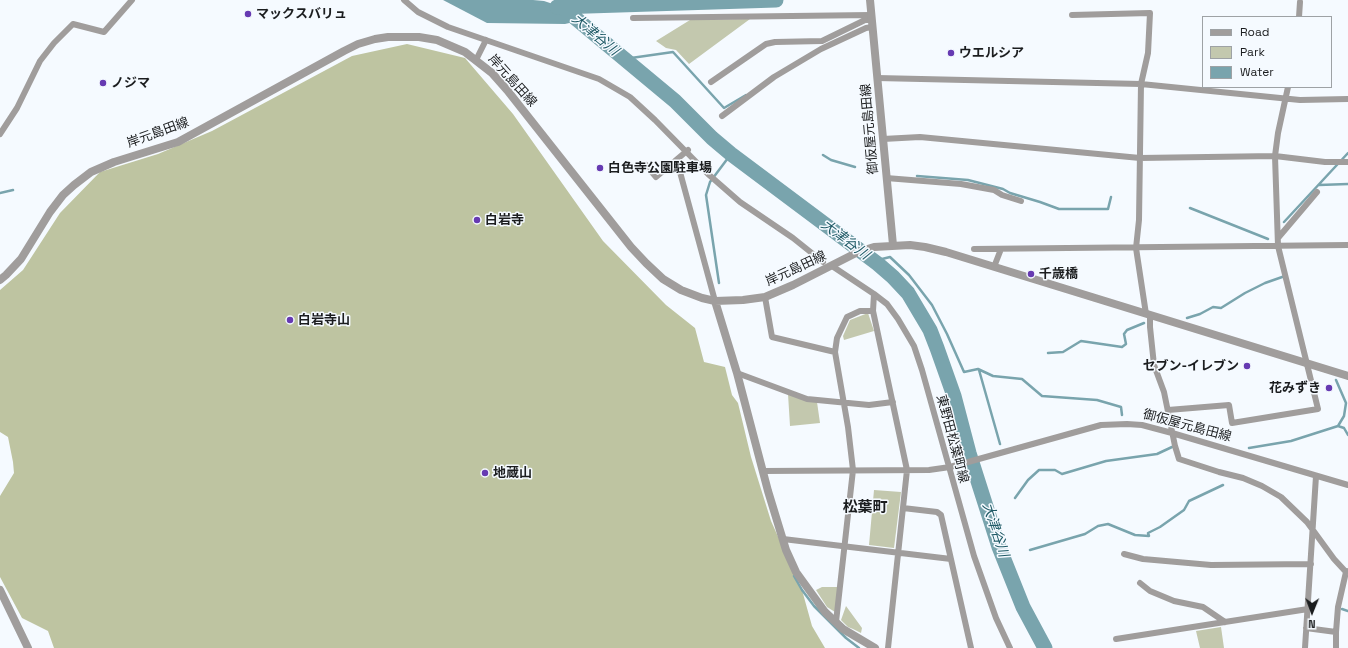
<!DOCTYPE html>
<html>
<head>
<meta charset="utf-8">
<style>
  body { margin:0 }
  #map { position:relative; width:1348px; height:648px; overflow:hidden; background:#f5faff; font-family:"Space Grotesk",sans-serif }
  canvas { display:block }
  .legend { position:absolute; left:1202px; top:16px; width:130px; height:72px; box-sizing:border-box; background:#f5faff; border:1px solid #9ea2a5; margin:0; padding:5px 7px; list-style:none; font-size:12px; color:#1b1d1f }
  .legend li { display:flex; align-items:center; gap:8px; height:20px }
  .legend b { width:20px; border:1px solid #9ea2a5 }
  .north { position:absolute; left:1292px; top:592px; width:40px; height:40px; -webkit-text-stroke:3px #f5faff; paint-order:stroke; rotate:181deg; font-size:11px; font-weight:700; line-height:16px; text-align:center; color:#1b1d1f }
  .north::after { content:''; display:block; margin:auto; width:14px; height:18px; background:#1b1d1f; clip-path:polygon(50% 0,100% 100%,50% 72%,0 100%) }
</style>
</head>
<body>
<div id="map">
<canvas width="1348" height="648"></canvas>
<ul class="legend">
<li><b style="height:5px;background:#a09d9c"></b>Road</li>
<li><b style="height:11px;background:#c3c8ae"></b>Park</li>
<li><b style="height:11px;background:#79a4ad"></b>Water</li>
</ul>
<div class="north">N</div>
</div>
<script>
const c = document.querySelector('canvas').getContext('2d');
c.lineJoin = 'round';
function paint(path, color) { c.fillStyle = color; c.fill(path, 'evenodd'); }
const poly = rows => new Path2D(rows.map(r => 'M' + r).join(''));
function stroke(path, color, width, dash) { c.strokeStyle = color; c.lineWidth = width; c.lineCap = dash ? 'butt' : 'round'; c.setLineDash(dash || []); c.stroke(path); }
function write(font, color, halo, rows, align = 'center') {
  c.font = font + ' "Space Grotesk","Noto Sans JP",sans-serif'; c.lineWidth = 3; c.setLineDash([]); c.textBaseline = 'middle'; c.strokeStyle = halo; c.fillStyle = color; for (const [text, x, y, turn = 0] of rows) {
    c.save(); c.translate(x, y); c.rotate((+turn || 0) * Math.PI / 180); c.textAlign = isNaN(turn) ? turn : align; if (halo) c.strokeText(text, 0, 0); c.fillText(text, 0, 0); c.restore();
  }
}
const green = poly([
  [750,19,689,64,676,50,666,48,656,41,690,20],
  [868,313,874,331,844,340,843,336,850,320],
  [788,394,817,402,820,423,790,426],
  [874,490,901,492,894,548,869,545],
  [822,587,838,587,835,612,827,607,816,590],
  [846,606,862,628,861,633,853,629,848,627,841,620],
  [1221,627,1224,648,1200,648,1196,631]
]);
const forest = poly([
  [407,44,465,58,513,114,603,241,666,305,695,328,704,362,725,367,732,395,738,403,751,457,771,521,802,590,812,626,825,648,54,648,48,631,22,618,0,577,0,496,14,473,13,462,8,437,0,432,0,290,23,270,60,213,100,172,158,154,212,131,352,56]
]);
const water = poly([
  [443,0,533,0,544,1,562,7,578,21,565,24,487,23]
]);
const stream = poly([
  [624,59,673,52,724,108,746,95],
  [823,155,831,160,855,167],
  [917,176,968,180,1003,189,1010,193,1040,202,1059,209,1108,209,1111,197],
  [1319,185,1348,184],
  [0,193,13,190],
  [1190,208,1268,239],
  [1284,222,1348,153],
  [874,261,890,257,909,275,932,305,947,334,964,372,978,369,993,376,1022,379,1042,396,1097,400,1121,407,1122,415],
  [719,283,706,195,710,182,731,154],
  [1187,318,1200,314,1213,307,1221,308,1245,293,1265,283,1285,276],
  [1048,353,1063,352,1081,341,1122,347,1126,344,1124,334,1127,330,1144,323],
  [979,370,1000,444],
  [1338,426,1344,428,1348,435],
  [1249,448,1291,441,1338,426,1344,416,1346,403,1336,380],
  [1015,498,1028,480,1039,470,1055,470,1062,474,1106,461,1157,454,1172,447],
  [1030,550,1085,534,1098,526,1108,524,1135,535,1149,536,1148,533,1160,527,1184,510,1189,501,1223,485],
  [794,576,802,590,814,606,846,638,859,648],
  [1342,609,1348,611]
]);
const river = poly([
  [557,7,776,0],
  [562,7,675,101,712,138,731,154,878,264,893,277,908,293,930,330,937,348,954,396,969,453,999,547,1023,607,1045,648]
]);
const minor = poly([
  [404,0,418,12,448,27,599,79,630,97,655,120,708,174,740,202,793,238,823,262],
  [1072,15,1150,13,1148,53,1141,84,1139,220,1136,248,1146,314],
  [1299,17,1300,2],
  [633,18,871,15],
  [476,60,486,40],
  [877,78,1141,84,1300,100,1348,99],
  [711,82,766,44,775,42,822,41,865,20,872,20],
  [722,116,774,77,821,49,866,28,872,27],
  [0,134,17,108,40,61,54,43,73,24,104,32,132,0],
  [883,139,920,137,1140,158,1275,156,1325,162,1348,162],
  [677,161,715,301],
  [646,165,656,177,688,150],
  [886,178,961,184,994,190,1002,195,1021,201],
  [1278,238,1317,192],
  [974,249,1348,245],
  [832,266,874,294,887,304,898,319,914,346,922,370,974,556,996,618,1010,648],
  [994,267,1001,249],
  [765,297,772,337,835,352],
  [873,311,907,470,888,648],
  [1150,316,1150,327,1154,365,1164,392,1175,446,1179,459,1219,472,1243,478,1262,486,1281,497,1307,522,1334,559,1346,572],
  [737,373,807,399,869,405,893,402],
  [1168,410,1229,405,1232,423,1318,409,1278,246,1275,156,1278,133,1288,87],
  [763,471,929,470,950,467,1101,425,1127,424,1142,425,1172,433,1348,485],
  [903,508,937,512,941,515,971,648],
  [783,539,951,559],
  [1124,554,1143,559,1211,565,1311,564],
  [1140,583,1150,591,1174,601,1203,607,1225,622],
  [836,622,853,470,848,427,835,352,837,338,847,317,860,311,873,311,874,294],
  [1306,628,1336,632,1338,607,1346,572,1348,571],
  [1116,639,1308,609],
  [1305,648,1316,476],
  [1336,648,1336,632]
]);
const tertiary = poly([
  [870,0,893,245],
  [0,280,6,275,21,259,50,212,63,195,74,185,91,172,114,162,178,142,344,51,358,44,375,39,388,37,419,37,437,40,465,52,492,73,507,90,631,247,646,263,663,279,681,290,702,298,715,301,743,300,765,297,793,285,858,252,874,247,910,245,925,247,946,252,1348,376],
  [715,301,737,373,768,491,786,550,796,572,825,612,843,629,875,648],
  [0,590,28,648]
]);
const markers = [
  [248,14,4,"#663ab2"],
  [951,53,4,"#663ab2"],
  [103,83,4,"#663ab2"],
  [600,168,4,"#663ab2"],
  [477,220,4,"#663ab2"],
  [1031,274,4,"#663ab2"],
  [290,320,4,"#663ab2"],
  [1247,366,4,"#663ab2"],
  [1329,388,4,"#663ab2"],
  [485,473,4,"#663ab2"]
];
const poiNames = [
  ["マックスバリュ",256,14],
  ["ウエルシア",959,53],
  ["ノジマ",111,83],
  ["白色寺公園駐車場",608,168],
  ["白岩寺",485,220],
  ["千歳橋",1039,274],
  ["白岩寺山",298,320],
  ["セブン-イレブン",1239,366,"right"],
  ["花みずき",1321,388,"right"],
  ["地蔵山",493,473]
];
const streetNames = [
  ["岸元島田線",512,81,48],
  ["御仮屋元島田線",870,129,-95],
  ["岸元島田線",158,133,-20],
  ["岸元島田線",796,269,-25],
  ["御仮屋元島田線",1187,426,15],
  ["東野田松葉町線",952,439,75]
];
const waterNames = [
  ["大津谷川",595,35,40],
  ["大津谷川",845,240,37],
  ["大津谷川",995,530,72]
];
const quarterNames = [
  ["松葉町",865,508]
];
paint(green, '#c3c8ae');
paint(forest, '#bec4a1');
paint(water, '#79a4ad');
stroke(stream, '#79a4ad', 2.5);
stroke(river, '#79a4ad', 15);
stroke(minor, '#a09d9c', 6);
stroke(tertiary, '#a09d9c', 8);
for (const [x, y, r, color] of markers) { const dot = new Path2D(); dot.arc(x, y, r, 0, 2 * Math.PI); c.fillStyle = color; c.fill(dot); stroke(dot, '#f5faff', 1.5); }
write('bold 13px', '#1b1d1f', '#f5faff', poiNames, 'left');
write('13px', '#1b1d1f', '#f5faff', streetNames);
write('italic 14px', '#1f5a66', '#f5faff', waterNames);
write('bold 15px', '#1b1d1f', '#f5faff', quarterNames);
</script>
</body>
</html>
